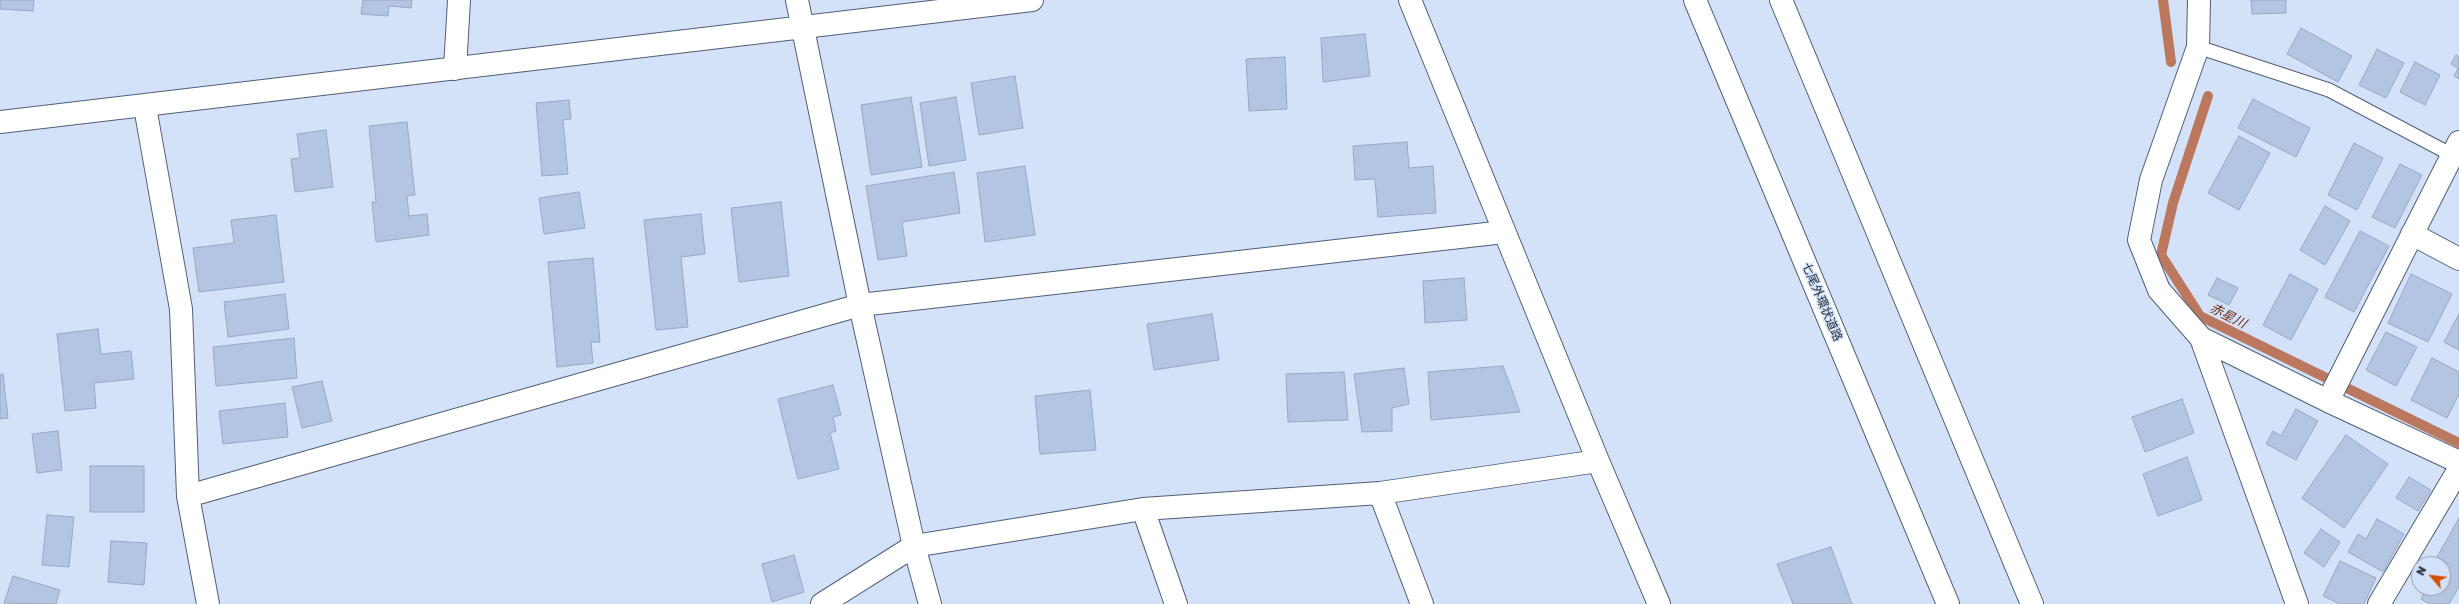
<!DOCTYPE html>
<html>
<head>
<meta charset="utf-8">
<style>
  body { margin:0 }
  #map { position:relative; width:2459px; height:604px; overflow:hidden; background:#d4e2f9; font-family:"Golos Text",sans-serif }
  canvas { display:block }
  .north { position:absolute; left:2411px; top:556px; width:40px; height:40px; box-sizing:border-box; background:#d4e2f9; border:1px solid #8f9aad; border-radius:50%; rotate:298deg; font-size:11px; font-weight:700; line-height:16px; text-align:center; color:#282f3a }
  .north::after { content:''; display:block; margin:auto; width:14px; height:18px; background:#d24e02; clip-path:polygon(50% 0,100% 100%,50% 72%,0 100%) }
</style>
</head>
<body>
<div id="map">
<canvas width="2459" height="604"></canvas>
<div class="north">N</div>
</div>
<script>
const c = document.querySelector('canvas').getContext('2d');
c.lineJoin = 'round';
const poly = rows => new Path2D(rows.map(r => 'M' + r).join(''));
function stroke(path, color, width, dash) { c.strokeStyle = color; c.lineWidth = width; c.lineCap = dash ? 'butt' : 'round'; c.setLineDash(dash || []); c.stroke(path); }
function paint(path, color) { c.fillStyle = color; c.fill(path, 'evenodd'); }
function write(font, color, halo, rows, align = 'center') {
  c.font = font + ' "Golos Text","Noto Sans JP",sans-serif'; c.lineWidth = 3; c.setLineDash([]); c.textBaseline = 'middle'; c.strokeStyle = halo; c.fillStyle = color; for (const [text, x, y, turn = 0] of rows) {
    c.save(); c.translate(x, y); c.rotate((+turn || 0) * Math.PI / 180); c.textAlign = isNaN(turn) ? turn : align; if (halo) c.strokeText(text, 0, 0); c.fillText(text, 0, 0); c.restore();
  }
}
const stream = poly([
  [2163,0,2171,62],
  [2208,96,2173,203,2161,255,2200,316,2459,443]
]);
const building = poly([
  [0,0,34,0,33,11,0,9,0,0],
  [363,0,412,0,411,8,389,6,388,16,361,14,363,0],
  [2251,0,2286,0,2286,13,2252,14,2251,0],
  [2301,28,2352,56,2338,82,2287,54,2301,28],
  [1365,34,1370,76,1323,82,1321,38,1365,34],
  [2377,49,2404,63,2386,98,2359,85,2377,49],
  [2456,55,2459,57,2459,79,2454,76,2458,68,2451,64,2456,55],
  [1285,57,1287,109,1249,111,1246,59,1285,57],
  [2415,62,2440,75,2425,105,2400,92,2415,62],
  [1015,76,1023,128,979,135,971,83,1015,76],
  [911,97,922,167,871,175,861,105,911,97],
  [956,97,966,160,929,166,920,103,956,97],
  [2253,99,2310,128,2296,157,2238,128,2253,99],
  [569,100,571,119,563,120,568,174,542,176,536,103,569,100],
  [407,122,415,195,407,196,409,216,427,214,429,235,376,242,372,202,376,202,369,126,407,122],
  [326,130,333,187,295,192,291,159,300,158,297,134,326,130],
  [2239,136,2270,153,2239,210,2208,193,2239,136],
  [1407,142,1409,168,1433,166,1436,213,1378,217,1375,179,1355,180,1353,146,1407,142],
  [2354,143,2383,158,2357,210,2328,195,2354,143],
  [2400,164,2422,175,2395,228,2372,217,2400,164],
  [1025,166,1035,235,985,242,977,173,1025,166],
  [954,172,960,213,902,222,907,256,878,260,866,186,954,172],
  [579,192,585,228,544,234,539,198,579,192],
  [781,202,789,276,739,282,731,208,781,202],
  [2325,206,2350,221,2325,265,2300,250,2325,206],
  [701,214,705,254,681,257,688,327,656,330,644,220,701,214],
  [276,215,284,282,199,292,193,248,234,243,231,220,276,215],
  [2360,231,2389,246,2354,312,2325,297,2360,231],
  [593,258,600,342,591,342,593,363,557,367,548,262,593,258],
  [2290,274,2318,289,2291,340,2263,325,2290,274],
  [2411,274,2452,294,2428,342,2388,323,2411,274],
  [1464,278,1467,320,1425,323,1423,281,1464,278],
  [2217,278,2238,288,2229,305,2208,295,2217,278],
  [285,294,289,329,228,337,224,302,285,294],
  [1212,314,1219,360,1154,370,1147,324,1212,314],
  [2459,314,2459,350,2444,342,2459,314],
  [98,329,101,354,131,351,134,379,94,383,96,408,65,411,57,334,98,329],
  [2386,332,2417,347,2396,386,2366,370,2386,332],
  [294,338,297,378,216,386,213,347,294,338],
  [2432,358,2459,372,2459,394,2447,418,2411,400,2432,358],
  [1503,366,1520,412,1431,420,1428,372,1503,366],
  [1404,368,1409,404,1392,408,1392,431,1362,432,1354,374,1404,368],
  [1344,372,1348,420,1288,422,1286,374,1344,372],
  [3,374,8,418,0,419,0,375,3,374],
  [322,381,332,421,302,428,292,387,322,381],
  [833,385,841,415,833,417,836,431,830,433,839,469,798,479,778,399,833,385],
  [1090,390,1096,450,1040,454,1035,396,1090,390],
  [2182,399,2194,433,2145,452,2132,417,2182,399],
  [285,403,288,437,223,444,219,411,285,403],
  [2296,409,2318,421,2296,460,2266,444,2273,431,2281,436,2296,409],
  [58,431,62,470,37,473,32,434,58,431],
  [2346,435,2388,464,2344,528,2302,498,2346,435],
  [2187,457,2202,500,2158,516,2143,474,2187,457],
  [90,466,144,466,144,512,90,512,90,466],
  [2409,477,2431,490,2418,511,2396,498,2409,477],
  [47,515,74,517,69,567,42,565,47,515],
  [2459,518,2459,587,2449,604,2430,604,2421,599,2427,588,2443,588,2443,564,2433,564,2459,518],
  [2377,519,2404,534,2383,572,2348,552,2358,534,2366,539,2377,519],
  [2321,529,2340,542,2324,567,2304,553,2321,529],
  [111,541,147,543,144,585,108,582,111,541],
  [1831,547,1852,604,1793,604,1777,564,1831,547],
  [794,555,804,592,772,602,762,564,794,555],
  [2340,561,2376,578,2364,604,2340,604,2323,596,2340,561],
  [13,576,60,590,56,604,4,603,13,576]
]);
const lane = poly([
  [2198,47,2329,90,2452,155]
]);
const street = poly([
  [1410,0,1598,461,1659,604],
  [2199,0,2198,47,2151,180,2139,240,2159,290,2201,338,2328,401,2459,462],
  [455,69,459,0],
  [145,107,181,309,188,496,208,604],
  [2412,234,2459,259],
  [2201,338,2297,604],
  [2328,401,2459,142],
  [1380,493,1422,604],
  [188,496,860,305,1504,232],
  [1143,509,1176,604],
  [822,604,914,546,1143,509,1380,493,1598,461],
  [2379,604,2459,469]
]);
const secondary = poly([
  [797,0,860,305,914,546,930,604],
  [1695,0,1948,604],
  [1781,0,2032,604],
  [0,122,1032,0]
]);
const streetNames = [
  ["七尾外環状道路",1822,302,67]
];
const waterNames = [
  ["赤星川",2228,316,27]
];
stroke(stream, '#bb785e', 10);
paint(building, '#b4c5e1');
stroke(building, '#98a8c3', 1);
stroke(lane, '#505f77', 15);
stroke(street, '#505f77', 24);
stroke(secondary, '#505f77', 24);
stroke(lane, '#fff', 13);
stroke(street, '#fff', 22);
stroke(secondary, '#fff', 22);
write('12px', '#282f3a', '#d4e2f9', streetNames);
write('italic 13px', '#6f3015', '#d4e2f9', waterNames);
</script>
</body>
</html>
